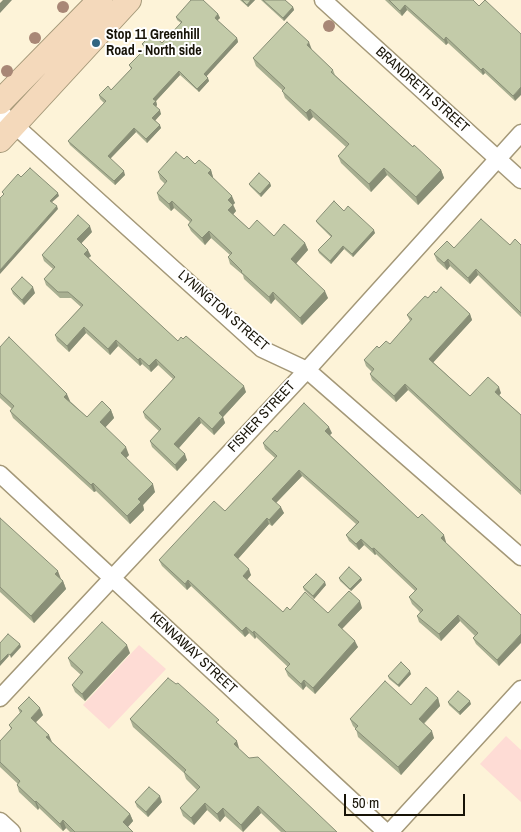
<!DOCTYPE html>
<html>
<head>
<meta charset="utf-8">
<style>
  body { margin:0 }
  #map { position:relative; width:521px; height:832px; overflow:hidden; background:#fdf3d8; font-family:"Archivo Narrow",sans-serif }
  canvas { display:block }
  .scale { position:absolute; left:344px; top:794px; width:121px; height:22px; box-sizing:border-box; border:2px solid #171307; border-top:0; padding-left:6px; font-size:15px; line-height:18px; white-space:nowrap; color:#171307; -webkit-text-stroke:4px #fff; paint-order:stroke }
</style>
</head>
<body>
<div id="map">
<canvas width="521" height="832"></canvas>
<div class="scale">50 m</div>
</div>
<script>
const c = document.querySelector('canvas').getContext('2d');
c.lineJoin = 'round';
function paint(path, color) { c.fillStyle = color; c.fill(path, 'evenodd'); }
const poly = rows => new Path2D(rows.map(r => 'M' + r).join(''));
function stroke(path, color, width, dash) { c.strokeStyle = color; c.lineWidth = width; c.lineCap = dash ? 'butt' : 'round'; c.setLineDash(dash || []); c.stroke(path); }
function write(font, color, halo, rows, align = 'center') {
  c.font = font + ' "Archivo Narrow",sans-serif'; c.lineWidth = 4; c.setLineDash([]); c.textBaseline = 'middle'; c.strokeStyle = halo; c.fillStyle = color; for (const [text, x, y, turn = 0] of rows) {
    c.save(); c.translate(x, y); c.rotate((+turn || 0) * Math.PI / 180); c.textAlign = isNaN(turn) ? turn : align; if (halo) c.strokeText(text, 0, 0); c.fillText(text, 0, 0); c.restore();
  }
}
const green = poly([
  [139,645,166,669,109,729,83,705],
  [506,736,521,750,521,802,480,764]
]);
const street = poly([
  [323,0,521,180],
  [0,112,262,349,307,370,521,557],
  [0,474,386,832],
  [0,698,307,370,521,133],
  [0,821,12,832],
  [390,832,521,689]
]);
const secondary = poly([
  [0,102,100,0],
  [0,140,129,0]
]);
const trees = [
  [63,7],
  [329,26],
  [35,38],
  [7,71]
];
const wall = poly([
  [240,0,255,0,248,7],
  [261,0,285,0,293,7,294,10,284,21],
  [385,0,473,0,479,6,485,0,515,101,485,73,483,75,448,43,446,45,407,10,402,16],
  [218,14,220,18,217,20,237,38,238,42,206,76,209,81,199,92,180,75,156,101,157,105,156,107,161,114,155,120,161,128,147,143,136,132,110,159,125,175,115,185,70,145,68,141,104,103,100,99,99,95,111,90,131,69,129,65,145,49,142,44,162,43,181,23,177,20,176,17],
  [312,50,333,70,335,75,413,147,441,170,444,178,418,205,387,175,371,192,341,163,338,156,346,147,313,117,309,121,285,98,282,90,256,66,253,58],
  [184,159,211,170,213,178,235,203,233,204,236,211,233,214,249,229,274,236,305,243,308,250,296,263,328,298,302,325,275,299,271,304,244,279,243,275,230,264,228,257,230,255,211,238,205,245,191,231,188,225,190,222,174,208,171,211,159,200,157,193,165,184,160,179,158,172],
  [270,183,271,186,261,197,250,186,249,184],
  [344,211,375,233,353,257,344,249,331,264,319,253,318,250,331,237,317,223,316,221],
  [92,232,81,243,91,256,88,258,178,341,246,392,223,417,225,423,214,435,201,423,179,448,187,460,177,471,152,447,150,441,159,431,145,418,143,412,173,379,158,365,151,372,142,364,140,366,118,346,110,355,86,333,69,352,57,341,55,335,81,307,71,298,60,298,46,285,44,279,53,269,44,261,42,255],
  [510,245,521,245,521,317,478,275,470,284,450,266,447,270,437,261,434,254,454,248],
  [11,289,35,293,24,305,13,294],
  [436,293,470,314,472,320,433,362,470,396,501,393,499,395,521,415,521,495,408,390,396,402,372,380,370,374,372,372,366,366,364,360,379,348,390,344,410,321,407,315,428,298],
  [0,347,70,401,87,417,111,410,114,418,105,427,129,455,126,458,155,492,143,505,144,510,130,524,96,491,94,492,13,418,10,411,12,409,0,398],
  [277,432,332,433,330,435,418,518,446,542,445,542,521,615,499,666,476,644,473,638,475,636,460,621,441,641,419,622,417,616,420,612,412,604,409,597,415,591,376,554,375,555,364,545,359,550,349,541,346,535,356,524,302,476,276,503,284,513,272,526,269,524,238,559,251,575,247,580,283,612,290,610,328,613,362,608,342,629,358,647,315,694,306,686,303,690,288,676,285,669,288,667,256,637,255,639,249,633,245,637,191,586,187,590,162,566,159,560,225,511,275,458,265,449,263,443],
  [0,518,63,581,66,589,34,623,0,592],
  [339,578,361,578,362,580,351,591,340,581],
  [326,585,314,599,304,590,303,587],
  [130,653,85,701,75,692,72,685,81,675,71,666,68,658],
  [411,674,399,687,389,679,388,676],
  [438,698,440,706,424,724,434,738,401,775,358,737,356,729,353,726,350,719],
  [448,702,471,704,460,715,449,705],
  [18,708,43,715,36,722,52,742,130,814,133,821,128,827,133,832,70,832,66,828,63,831,39,808,38,810,19,792,17,785,18,784,0,767,0,741,11,729,9,725,20,713],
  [130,719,221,727,239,749,249,758,337,832,281,832,261,813,243,832,225,816,220,822,207,810,194,825,183,816,180,808,197,790,186,779,184,773,133,727],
  [135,802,162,802,148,817,137,807]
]);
const shadedWall = poly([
  [3,0,12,0,0,13,0,3],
  [251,0,255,0,248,7,247,5],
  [405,5,407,10,402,16,400,11],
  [293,7,294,10,284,21,283,18],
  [218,14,220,18,216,22,215,18],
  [446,37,448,43,446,45,444,40],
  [237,38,238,42,205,78,204,74],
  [309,42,312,50,307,45],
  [483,68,485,73,483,75,481,70],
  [179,71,180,75,156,101,157,105,154,108,153,104,153,99],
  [208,78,209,81,199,92,197,89],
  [521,87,521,95,515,101,513,96],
  [310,109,313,117,309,121,306,113],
  [160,110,161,114,154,122,152,118],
  [160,125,161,128,147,143,146,139],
  [134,128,136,132,109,160,108,156],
  [384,168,387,175,371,192,369,184],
  [211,170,213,177,210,180,208,173],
  [441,170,444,178,418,205,416,197],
  [124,171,125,175,115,185,114,181],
  [270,183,271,186,261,197,260,194],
  [58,193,59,196,51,203,50,201],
  [232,196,235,203,231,207,228,200],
  [172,201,174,208,171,211,169,204],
  [233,205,236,211,231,217,228,210],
  [57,206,58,209,0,274,0,270],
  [90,226,92,232,79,246,77,239],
  [374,230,375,233,353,257,352,254],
  [209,231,211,238,205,245,202,238],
  [305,243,308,250,294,266,291,259],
  [343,246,344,249,331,264,330,261],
  [88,250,91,256,86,260,84,254],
  [448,259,450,266,447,270,444,263],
  [476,269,478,275,470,284,468,278],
  [33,287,35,293,24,305,22,300],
  [325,291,328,298,302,325,300,318],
  [273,292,275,299,271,304,269,297],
  [470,314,472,320,431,365,429,359],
  [84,327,86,333,69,352,67,346],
  [116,340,118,346,110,355,108,349],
  [140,358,142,364,140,366,138,360],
  [156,359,158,365,151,372,149,366],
  [405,384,408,390,396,402,394,396],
  [244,386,246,392,223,417,225,423,214,435,212,429,219,413],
  [499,387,501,393,497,398,495,392],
  [67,394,70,401,67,404,64,397],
  [111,410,114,418,103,430,100,422],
  [199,417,201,423,177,450,174,444],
  [329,427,332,433,328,437,325,431],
  [126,447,129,455,123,461,121,453],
  [185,454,187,460,177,471,175,465],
  [299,470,302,476,274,505,272,499],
  [93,483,96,491,94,492,91,485],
  [153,484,155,492,143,505,144,510,130,524,127,516,138,499],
  [281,507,284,513,272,526,269,520],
  [267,518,269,524,236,561,234,555],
  [444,535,446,542,443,544,441,538],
  [361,539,364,545,359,550,356,544],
  [374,548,376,554,375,555,372,549],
  [249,569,251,575,245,582,243,576],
  [58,571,61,579,58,582,55,574],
  [361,578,362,580,351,591,350,589],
  [188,580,191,586,187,590,185,584],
  [63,581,66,589,34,623,31,616],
  [325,582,326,585,314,599,313,596],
  [360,601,362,608,340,631,338,625],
  [458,615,460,621,441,641,439,634],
  [246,627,249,633,245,637,242,631],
  [254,631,256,637,255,639,253,633],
  [521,634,521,643,499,666,497,660],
  [355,641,358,647,315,694,313,688],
  [20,644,21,647,11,658,10,655],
  [127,645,130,653,85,701,82,694],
  [8,654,9,656,0,666,0,662],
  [410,671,411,674,399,687,398,685],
  [304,680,306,686,303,690,301,684],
  [438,698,440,706,421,726,419,719],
  [470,701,471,704,460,715,459,712],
  [40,708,43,715,33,725,31,718],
  [432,731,434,738,401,775,398,767],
  [49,735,52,742,46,737],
  [237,741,239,748,237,751,234,744],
  [160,796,162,802,148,817,146,812],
  [36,801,39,808,38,810,35,802],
  [205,803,207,810,194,825,191,818],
  [258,806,261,813,243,832,241,825],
  [223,808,225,816,220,822,217,814],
  [130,814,133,821,125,830,123,822],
  [63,820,66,828,63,831,60,824]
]);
const building = poly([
  [191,0,203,0,218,14,215,18,237,38,204,74,208,78,197,89,179,71,153,99,156,101,153,104,160,110,152,118,160,125,146,139,134,128,108,156,124,171,114,181,68,141,106,101,99,95,108,86,111,90,132,68,129,65,146,48,142,44,152,34,162,43,182,22,176,17,191,0],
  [242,0,251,0,247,5,242,0],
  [263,0,285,0,293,7,283,18,263,0],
  [389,0,473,0,479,6,485,0,521,34,521,87,513,96,483,68,481,70,446,37,444,40,405,5,400,11,389,0],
  [287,22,309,42,307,45,333,70,331,72,413,147,414,145,441,170,416,197,384,168,369,184,338,156,349,144,310,109,306,113,282,91,285,88,253,58,287,22],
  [176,152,184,159,187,156,195,164,199,160,211,170,208,173,232,196,228,200,233,205,228,210,249,229,257,220,274,236,284,224,305,243,291,259,325,291,300,318,273,292,269,297,241,272,242,271,228,257,232,253,209,231,202,238,188,225,192,220,172,201,169,204,157,193,167,181,158,172,176,152],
  [30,168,58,193,50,201,57,206,0,270,0,198,4,194,2,192,18,174,21,177,30,168],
  [259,173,270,183,260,194,249,184,259,173],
  [334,201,344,211,348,206,374,230,352,254,343,246,330,261,318,250,332,236,316,221,334,201],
  [78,215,90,226,77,239,88,250,84,254,178,341,181,337,183,339,186,336,244,386,219,413,223,417,212,429,199,417,174,444,185,454,175,465,150,441,161,429,143,412,175,377,156,359,149,366,140,358,138,360,116,340,108,349,84,327,67,346,55,335,83,305,68,292,58,292,44,279,55,267,42,255,78,215],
  [481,219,510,245,515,239,521,245,521,313,476,269,468,278,448,259,444,263,434,254,447,241,454,248,481,219],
  [22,277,33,287,22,300,11,289,22,277],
  [441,287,470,314,429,359,470,396,488,377,499,387,495,392,521,415,521,491,405,384,394,396,370,374,374,369,364,360,377,346,379,348,386,341,390,344,412,319,407,315,425,296,428,298,434,291,436,293,441,287],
  [9,337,67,394,64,397,87,417,102,401,111,410,100,422,126,447,121,453,153,484,138,499,141,502,127,516,93,483,91,485,10,411,14,406,0,393,0,347,9,337],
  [304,403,329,427,325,431,418,518,422,514,444,535,441,538,521,615,521,634,497,660,473,638,478,633,458,615,439,634,417,616,423,610,409,597,417,589,374,548,372,549,361,539,356,544,346,535,359,522,299,470,272,499,281,507,269,520,267,518,234,555,249,569,243,576,283,612,287,607,290,610,305,592,328,613,349,591,360,601,338,625,355,641,313,688,304,680,301,684,285,669,290,664,254,631,253,633,246,627,242,631,188,580,185,584,159,560,214,501,225,511,277,456,263,443,275,430,277,432,304,403],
  [0,518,58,571,55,574,63,581,31,616,0,587,0,518],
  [349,567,361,578,350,589,339,578,349,567],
  [316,574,325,582,313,596,303,587,316,574],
  [102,622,127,645,82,694,72,685,83,672,68,658,102,622],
  [8,634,20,644,10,655,8,654,0,662,0,643,8,634],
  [401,662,410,671,398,685,388,676,401,662],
  [168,678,176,684,178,683,219,720,216,722,237,741,234,744,249,758,258,757,337,832,286,832,258,806,241,825,223,808,217,814,205,803,191,818,180,808,200,787,184,772,186,770,130,719,168,678],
  [385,681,411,705,426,687,438,698,419,719,432,731,398,767,355,729,358,726,350,719,385,681],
  [458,691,470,701,459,712,448,702,458,691],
  [29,697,40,708,31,718,49,735,46,737,130,814,123,822,133,832,75,832,63,820,60,824,36,801,35,802,17,785,20,781,0,762,0,741,12,728,9,725,22,711,18,708,29,697],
  [149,787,160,796,146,812,135,802,149,787]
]);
const markers = [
  [96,43,5,"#316582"]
];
const poiNames = [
  ["Stop 11 Greenhill",106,35],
  ["Road - North side",106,51]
];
const streetNames = [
  ["BRANDRETH STREET",422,90,42],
  ["LYNINGTON STREET",223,311,41],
  ["FISHER STREET",262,417,-47],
  ["KENNAWAY STREET",193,653,43]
];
paint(green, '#fedcd5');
stroke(street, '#a49878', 19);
stroke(secondary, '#a49878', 26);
stroke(street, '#fff', 16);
stroke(secondary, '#f4d9bb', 24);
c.fillStyle = '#a88776';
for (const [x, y] of trees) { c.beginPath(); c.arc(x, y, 6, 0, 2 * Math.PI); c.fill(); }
paint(wall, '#a8af91');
paint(shadedWall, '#888e76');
paint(building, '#c3cba9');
stroke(building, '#888e76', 1);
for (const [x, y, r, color] of markers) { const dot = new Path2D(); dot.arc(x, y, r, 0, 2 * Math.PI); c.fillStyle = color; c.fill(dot); stroke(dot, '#fff', 2); }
write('bold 14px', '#171307', '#fff', poiNames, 'left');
write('14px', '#171307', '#fff', streetNames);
</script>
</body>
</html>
